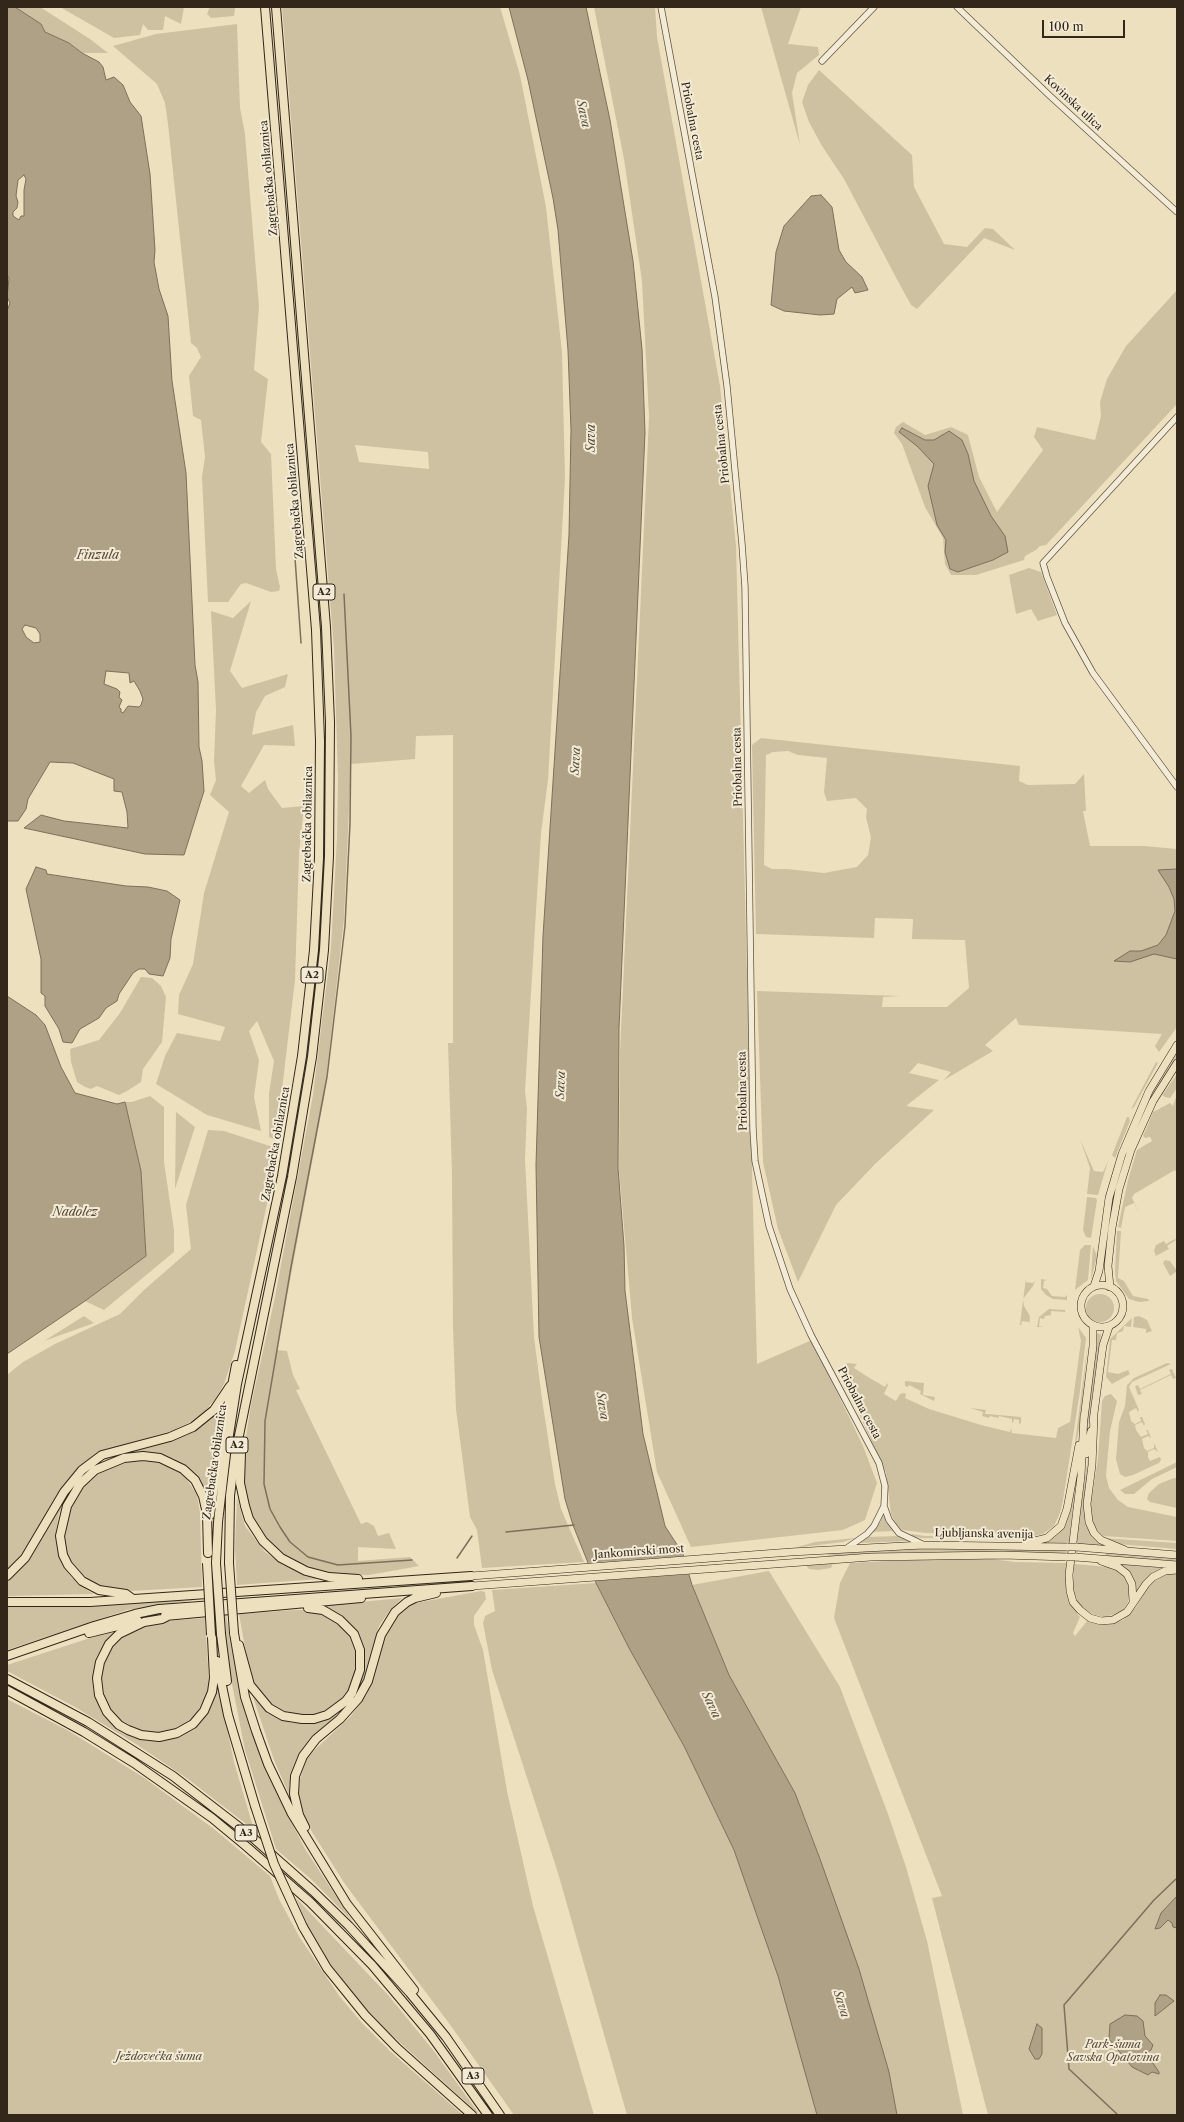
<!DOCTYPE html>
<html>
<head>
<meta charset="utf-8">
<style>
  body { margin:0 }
  #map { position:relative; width:1184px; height:2122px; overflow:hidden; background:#ede0be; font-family:"Libre Caslon Text",serif }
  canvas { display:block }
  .frame { position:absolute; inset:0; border:8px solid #33271a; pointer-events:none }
  .scale { position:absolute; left:1042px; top:20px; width:83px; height:18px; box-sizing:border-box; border:2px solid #33271a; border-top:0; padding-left:5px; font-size:12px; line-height:14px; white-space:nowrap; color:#33271a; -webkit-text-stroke:3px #f3ebd5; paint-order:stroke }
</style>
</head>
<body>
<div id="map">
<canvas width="1184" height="2122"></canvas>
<div class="frame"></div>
<div class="scale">100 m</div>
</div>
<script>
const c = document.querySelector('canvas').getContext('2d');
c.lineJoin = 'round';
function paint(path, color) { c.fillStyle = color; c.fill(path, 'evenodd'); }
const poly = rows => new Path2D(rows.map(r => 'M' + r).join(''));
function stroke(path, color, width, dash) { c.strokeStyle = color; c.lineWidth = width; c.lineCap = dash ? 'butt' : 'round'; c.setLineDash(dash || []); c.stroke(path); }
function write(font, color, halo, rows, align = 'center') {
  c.font = font + ' "Libre Caslon Text",serif'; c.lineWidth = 4; c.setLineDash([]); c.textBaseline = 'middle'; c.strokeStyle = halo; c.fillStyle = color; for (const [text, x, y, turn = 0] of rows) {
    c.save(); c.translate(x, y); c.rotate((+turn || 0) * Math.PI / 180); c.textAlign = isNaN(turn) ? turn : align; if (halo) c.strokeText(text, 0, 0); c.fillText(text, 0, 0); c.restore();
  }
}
const green = poly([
  [15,7,40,7,90,39,108,53,82,53,69,43,45,32,41,24],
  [60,7,184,7,181,24,165,16,163,30,148,30,143,24,140,35,114,38],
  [210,7,235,7,234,16,211,18,207,14],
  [282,7,500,7,520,75,546,207,562,352,565,478,548,780,541,833,536,911,525,1091,527,1108,525,1159,534,1337,542,1399,555,1484,561,1509,584,1562,482,1568,477,1530,470,1517,456,1409,453,1327,452,1174,448,1043,453,1043,453,735,416,736,415,759,351,764,344,919,324,1098,277,1350,287,1351,293,1375,300,1389,296,1390,361,1524,367,1522,374,1526,378,1536,389,1533,396,1549,358,1547,358,1561,410,1557,419,1566,369,1575,329,1574,308,1568,283,1555,265,1539,252,1519,243,1484,243,1455,251,1405,274,1302,313,1095,331,947,337,838,338,779,334,649],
  [355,445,428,452,429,469,359,462],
  [594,7,655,7,657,37,720,386,736,546,757,1364,812,1340,863,1446,877,1483,865,1520,843,1530,691,1547,657,1472,632,1318,619,1170,620,1052,649,417,642,281,624,159],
  [761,7,801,7,788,44,818,47,819,55,797,73,792,93,800,145],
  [237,24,240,108,245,134,259,307,254,370,268,379,261,442,271,454,276,569,280,587,279,591,271,592,246,583,241,584,228,602,208,602,202,477,205,457,201,420,193,416,189,376,201,357,197,348,191,343,168,124,165,103,157,84,113,46,156,34],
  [819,70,912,155,914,187,944,244,967,247,985,228,993,229,1015,250,984,238,917,309,911,305,900,285,844,179,822,146,809,122,802,102,808,85],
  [1177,290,1177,404,1046,545,1040,546,1036,550,1025,556,1024,560,976,575,951,575,945,564,943,538,925,507,902,444,894,433,896,427,903,422,925,435,951,427,968,435,979,477,997,512,1043,450,1034,437,1037,427,1095,440,1101,416,1100,402,1107,379,1126,346],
  [1029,568,1041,572,1057,615,1038,621,1031,609,1016,614,1009,575],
  [251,601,230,671,242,688,288,674,285,687,265,696,256,712,252,735,293,725,295,746,264,745,241,786,249,793,265,780,268,789,282,808,304,806,299,854,295,980,276,1140,269,1137,269,1093,274,1061,257,1021,249,1031,259,1060,254,1097,261,1131,207,1115,156,1084,165,1056,177,1033,220,1041,225,1027,178,1014,179,995,193,964,204,893,229,812,210,795,216,780,214,761,216,710,211,611,233,618],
  [761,738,1020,766,1019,781,1028,785,1075,784,1084,774,1086,811,1083,811,1090,846,1144,846,1177,849,1177,1027,1159,1052,1155,1046,1162,1034,1019,1025,1016,1018,985,1045,993,1051,944,1080,951,1072,918,1063,909,1073,939,1080,906,1106,934,1110,876,1163,836,1205,798,1282,778,1229,763,1162,757,991,900,996,883,997,882,1007,947,1007,969,988,965,940,912,939,913,919,875,918,874,938,756,934,752,745],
  [788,751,798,755,827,758,824,792,827,801,856,798,867,809,866,817,871,838,868,855,857,867,824,873,787,869,772,869,764,865,766,755,773,752],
  [141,977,152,978,161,986,166,997,162,1042,143,1069,141,1082,127,1091,119,1095,97,1086,91,1089,85,1087,77,1082,71,1062,70,1049,99,1040,120,1013],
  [1177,1052,1177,1056,1153,1095,1136,1129,1126,1158,1109,1225,1107,1225,1113,1194,1127,1146,1150,1094],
  [1156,1062,1158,1063,1134,1107,1131,1109],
  [1177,1074,1177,1088,1170,1098,1165,1097,1162,1095],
  [1177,1094,1177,1174,1175,1170,1134,1194,1132,1198,1140,1215,1134,1203,1125,1207,1121,1228,1118,1227,1128,1180,1137,1150,1152,1141,1150,1137,1145,1138,1143,1136,1147,1127,1153,1112,1170,1103,1173,1106],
  [150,1096,164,1107,164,1162,174,1230,174,1252,104,1310,85,1301,146,1256,141,1171,125,1102,132,1102],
  [176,1112,195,1127,175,1189],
  [1127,1117,1129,1117,1130,1121,1115,1158,1112,1155],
  [208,1130,224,1131,279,1149,235,1351,224,1384,216,1398,206,1410,192,1421,175,1430,105,1450,84,1463,62,1487,29,1546,7,1571,7,1375,23,1362,55,1344,120,1314,144,1290,191,1249,186,1205],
  [1080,1139,1094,1171,1103,1172,1108,1161,1098,1195,1087,1194,1090,1168],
  [1087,1197,1096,1198,1097,1200,1091,1238,1086,1237,1083,1230],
  [1117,1231,1121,1231,1118,1278,1124,1281,1133,1296,1148,1299,1149,1301,1139,1302,1129,1299,1116,1281,1115,1271],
  [1175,1239,1176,1240,1167,1246,1169,1249,1156,1256,1154,1251,1156,1245,1164,1241,1166,1244],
  [1085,1245,1091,1245,1088,1280,1075,1290,1080,1250],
  [1093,1246,1097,1256,1091,1280,1092,1260],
  [1165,1260,1170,1261,1177,1271,1170,1276,1163,1263],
  [1026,1278,1026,1282,1033,1283,1035,1280,1033,1286,1023,1299,1024,1306,1030,1316,1029,1326,1029,1322,1022,1321,1021,1326,1020,1324],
  [1041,1279,1047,1280,1044,1281,1043,1288,1047,1289,1052,1296,1065,1297,1067,1295,1067,1300,1053,1299,1046,1295,1041,1289],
  '1086 1308a14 14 0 1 1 28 0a14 14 0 1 1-28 0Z',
  [1049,1309,1065,1310,1065,1312,1051,1311,1051,1315,1045,1316,1044,1319,1040,1318,1039,1326,1043,1327,1037,1327,1039,1317],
  [84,1316,94,1323,44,1341],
  [1139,1316,1147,1320,1152,1331,1146,1333,1146,1329,1133,1327,1134,1317],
  [1132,1318,1131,1327,1124,1326,1123,1331,1117,1333,1116,1340,1112,1340,1108,1372,1118,1374,1128,1370,1130,1374,1112,1384,1106,1377,1110,1339],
  [1078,1327,1086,1338,1080,1391,1063,1500,1060,1513,1054,1526,1043,1534,1034,1536,1024,1534,926,1533,902,1530,897,1526,891,1514,886,1473,852,1398,857,1394,842,1375,843,1368,847,1363,857,1364,854,1368,868,1377,885,1387,887,1383,888,1385,884,1394,896,1401,900,1394,904,1393,906,1394,905,1398,929,1409,981,1425,1010,1432,1011,1428,1012,1433,1056,1438,1058,1428,1070,1422,1081,1341],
  [1096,1333,1101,1334,1086,1441,1084,1440],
  [1088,1342,1080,1424,1076,1444,1075,1443],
  [1167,1363,1171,1364,1132,1382,1129,1387,1139,1410,1138,1412,1136,1408,1129,1412,1131,1421,1135,1424,1141,1421,1140,1417,1142,1417,1145,1424,1144,1426,1142,1422,1135,1425,1136,1430,1141,1437,1148,1434,1146,1430,1148,1430,1151,1438,1148,1436,1142,1439,1144,1448,1147,1451,1154,1448,1154,1443,1158,1452,1154,1449,1148,1452,1148,1457,1150,1461,1160,1457,1161,1460,1159,1463,1133,1475,1125,1477,1120,1474,1116,1459,1119,1422,1125,1406,1127,1385,1134,1378],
  [1172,1369,1176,1378,1173,1379,1171,1375,1140,1390,1142,1394,1138,1395,1135,1386,1138,1385,1140,1389,1171,1374,1169,1370],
  [905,1381,924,1383,923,1395,935,1397,934,1401,920,1394,921,1391,909,1385,908,1387,905,1386],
  [1111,1394,1117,1401,1110,1431,1106,1476,1109,1488,1118,1500,1128,1507,1177,1517,1177,1541,1103,1536,1095,1528,1092,1520,1091,1503,1098,1458,1102,1401,1105,1396],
  [225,1400,212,1463,208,1503,184,1466,174,1459,151,1453,127,1454,116,1457,93,1467,79,1479,91,1468,108,1458,172,1441,189,1434,202,1426],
  [970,1408,986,1410,985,1414,987,1414,1021,1417,1021,1413,1021,1423,1019,1424,1019,1420,1014,1419,1013,1423,1012,1423,1012,1419,999,1416,998,1418,990,1416,989,1418,982,1416,983,1412],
  [1079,1453,1069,1543,1042,1543,1060,1531],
  [1088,1456,1085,1516,1106,1546,1076,1544],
  [138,1460,157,1462,178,1471,186,1478,197,1495,200,1513,202,1587,131,1591,115,1590,94,1584,85,1579,71,1563,67,1556,63,1531,70,1507,80,1491,101,1472,120,1464],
  [1177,1462,1177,1467,1152,1479,1134,1494,1125,1494,1120,1490],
  [1174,1478,1177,1478,1177,1508,1150,1502,1147,1499,1149,1493,1159,1484],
  [71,1489,59,1514,56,1531,57,1549,61,1562,71,1577,87,1590,94,1594,7,1596,7,1581,28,1561,65,1496],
  [237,1497,245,1526,265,1552,283,1565,319,1579,237,1585,235,1548],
  [883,1515,894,1531,873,1532,881,1521],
  [912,1534,925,1536,1021,1537,1032,1540,921,1538,910,1536],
  [899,1536,907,1541,860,1543,867,1537],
  [856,1538,843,1542,794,1548,815,1542],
  [1103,1538,1177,1543,1177,1549,1117,1544],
  [951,1548,1076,1551,1077,1552,1076,1554,909,1552,829,1557,827,1554,865,1550],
  [1106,1553,1177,1558,1177,1562,1106,1556],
  [927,1559,992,1559,1015,1562,1066,1563,1066,1592,1071,1606,1080,1617,1073,1633,1075,1636,1087,1621,1107,1625,1123,1620,1136,1607,1149,1585,1165,1574,1177,1573,1177,2115,988,2115,932,1898,942,1896,834,1618,840,1583,850,1563],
  [833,1563,831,1568,818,1570,809,1569,806,1565],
  [1074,1564,1110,1567,1125,1576,1130,1590,1128,1602,1122,1612,1105,1617,1095,1615,1085,1610,1078,1602,1073,1591],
  [1118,1564,1167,1568,1151,1575,1137,1593,1133,1577],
  [769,1571,840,1687,888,1814,906,1867,927,1941,963,2115,897,2115,889,2072,820,1859,805,1818,795,1793,729,1675,692,1585],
  [596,1583,617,1625,684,1746,734,1850,778,1976,817,2115,627,2115,558,1873,492,1670,483,1623,485,1616,495,1611,492,1590],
  [481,1591,485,1592,486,1599,474,1616,474,1625,483,1650,507,1791,533,1906,594,2115,514,2115,451,2026,345,1884,312,1832,300,1806,298,1795,300,1779,307,1757,351,1716,367,1694,384,1637,397,1615,410,1604],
  [402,1598,390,1610,379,1626,362,1684,358,1693,347,1706,315,1734,299,1754,291,1775,289,1788,291,1799,274,1760,253,1697,267,1712,292,1723,312,1723,337,1713,353,1697,360,1684,364,1666,363,1647,354,1629,347,1621,332,1610,317,1606],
  [202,1599,127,1610,7,1650,7,1607,81,1607],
  [293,1610,308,1610,330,1616,347,1630,356,1649,357,1667,355,1681,347,1694,339,1703,318,1714,298,1717,273,1707,256,1688,250,1675,239,1614],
  [223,1615,226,1615,241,1697,266,1771,305,1849,353,1922,312,1880,276,1849,245,1750,228,1664],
  [205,1618,209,1683,207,1695,194,1717,176,1730,158,1734,149,1733,130,1727,115,1716,104,1701,100,1683,103,1662,113,1645,121,1637,147,1625,166,1621],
  [130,1625,115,1633,108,1639,97,1656,93,1680,94,1693,102,1714,116,1728,134,1738,158,1742,171,1739,193,1727,217,1679,234,1762,254,1830,188,1779,136,1744,75,1707,7,1671,7,1665],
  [7,1699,67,1730,143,1777,214,1829,270,1876,279,1899,300,1938,340,1997,363,2024,391,2052,463,2115,7,2115],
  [296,1898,388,1995,433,2050,480,2115,385,2029,364,2007,326,1958,310,1931]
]);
const water = poly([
  [7,7,15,7,41,24,45,32,69,43,82,53,99,62,103,67,106,80,114,77,123,85,130,102,141,116,150,174,155,250,154,262,159,289,168,316,172,381,186,473,195,665,198,682,199,747,202,761,204,791,184,855,145,854,24,828,41,815,64,821,128,828,127,812,122,792,114,791,114,779,73,763,50,762,28,799,26,809,18,821,7,821,7,311,10,303,7,297,9,278,7,275,7,7],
  [24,175,26,179,24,190,24,216,21,216,19,220,13,216,13,212,17,208,18,202,16,196,18,180,24,175],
  [25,625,36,628,40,634,40,642,34,643,26,637,22,629,25,625],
  [106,671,129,673,130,683,134,681,140,691,143,699,141,705,139,707,128,706,123,713,121,712,121,709,119,707,122,700,119,697,120,692,117,689,104,684,106,671],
  [509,7,586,7,610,120,633,261,642,349,645,433,619,1028,618,1168,624,1246,625,1291,643,1434,665,1526,683,1554,692,1585,729,1675,795,1793,820,1859,859,1969,889,2072,897,2115,817,2115,778,1976,734,1850,684,1746,629,1648,596,1583,573,1525,565,1499,539,1337,536,1165,543,936,569,535,571,430,568,350,558,230,553,198,528,80,509,7],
  [821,195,832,207,839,250,846,262,862,277,868,290,855,293,852,287,837,299,834,314,820,315,784,311,771,305,776,252,784,226,811,196,821,195],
  [902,428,925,440,934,440,949,431,962,440,968,454,974,481,991,516,1005,536,1008,552,993,560,958,572,950,569,945,552,946,540,937,525,928,486,934,464,917,446,899,432,902,428],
  [36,867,46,870,47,874,126,886,148,887,167,891,180,900,171,939,170,958,163,976,149,974,145,969,139,969,133,973,119,994,117,1001,106,1008,99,1018,80,1029,72,1043,63,1042,59,1029,45,1006,45,996,41,993,41,959,26,889,36,867],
  [1177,869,1177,959,1154,954,1130,962,1114,961,1130,951,1141,951,1158,945,1166,935,1175,911,1174,899,1169,887,1158,870,1177,869],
  [7,996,36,1015,45,1025,61,1067,75,1093,117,1104,125,1102,141,1171,146,1256,85,1301,7,1354,7,996],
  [1177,1896,1177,1928,1173,1927,1172,1923,1168,1920,1160,1928,1155,1929,1161,1913,1177,1896],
  [1160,1995,1166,1995,1174,2001,1155,2016,1155,2003,1160,1995],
  [1125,2015,1137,2016,1143,2021,1145,2036,1153,2045,1151,2050,1146,2053,1159,2072,1159,2074,1152,2072,1148,2075,1132,2067,1109,2039,1110,2024,1125,2015],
  [1037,2024,1042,2028,1042,2054,1039,2059,1035,2059,1029,2049,1037,2024]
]);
const pier = poly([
  [685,1556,692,1574,593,1581,590,1572,592,1572,590,1572,587,1563]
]);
const stream = poly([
  [295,558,301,643],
  [344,594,351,736,350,823,345,926,327,1077,291,1267,265,1421,264,1484,270,1509,280,1527,290,1542,308,1557,338,1565,412,1560],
  [506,1532,574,1525],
  [457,1558,472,1536],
  [1118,2115,1069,2069,1064,2005,1154,1900,1177,1878]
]);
const minor = poly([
  [661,7,715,297,727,386,742,544,745,587,753,1129,755,1161,769,1226,790,1289,811,1335,879,1463,885,1486,884,1506,874,1526,867,1534,847,1548],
  [957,7,1050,96,1177,212],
  [822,61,874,7],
  [1177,417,1043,563,1047,577,1065,623,1093,673,1177,787],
  [884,1506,889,1520,899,1533,922,1544]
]);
const major = poly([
  '1081 1306a21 21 0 1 1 42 0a21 21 0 1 1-42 0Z',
  [1094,1286,1099,1271,1109,1198,1122,1154,1149,1091,1177,1045],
  [1110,1287,1108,1266,1112,1228,1119,1189,1131,1150,1153,1101,1177,1063],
  [1084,1415,1081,1476,1069,1575,1070,1591,1073,1602,1080,1610,1090,1618,1101,1621,1113,1620,1127,1612,1146,1584,1153,1577,1165,1571,1177,1570],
  [1094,1417,1092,1465,1087,1504,1089,1522,1094,1533,1101,1540,1125,1550],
  [1084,1419,1093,1346,1093,1326],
  [1093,1421,1103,1345,1109,1327],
  [1086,1454,1091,1431],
  [1026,1543,1047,1538,1061,1526,1067,1509,1079,1445],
  [1076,1547,1177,1555],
  [1075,1557,1177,1565],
  [1101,1561,1118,1567,1127,1574,1132,1584,1133,1601],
  [471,1576,791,1552,923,1545,1068,1547],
  [472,1586,871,1557,1003,1555,1067,1557]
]);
const highway = poly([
  [241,1453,240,1483,245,1506,249,1519,263,1541,281,1558,306,1571,329,1577,358,1579],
  [210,1515,219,1453,236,1365],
  [216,1563,218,1522,226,1454,237,1384,282,1176,302,1056,314,950,319,858,320,741,316,630,265,7],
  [229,1563,230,1496,235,1455,292,1177,312,1057,324,950,329,856,330,722,326,627,276,7],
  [7,1576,25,1558,64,1492,82,1470,102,1455,170,1437,193,1427,214,1410,230,1386],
  [133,1599,126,1594,99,1590,82,1581,68,1565,63,1555,60,1536,67,1506,80,1484,95,1470,124,1458,143,1456,160,1458,183,1469,195,1480,203,1496,207,1514,208,1553],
  [7,1602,90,1602,471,1576],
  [170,1615,162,1619,144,1622,119,1634,109,1644,100,1662,97,1678,99,1695,107,1712,119,1725,128,1730,141,1735,159,1737,177,1733,193,1724,204,1711,212,1692,214,1678,212,1638],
  [165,1616,361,1598],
  [89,1633,138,1621],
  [234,1633,245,1697,256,1731,268,1764,292,1814,347,1904,414,1990],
  [221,1634,227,1681],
  [239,1645,250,1685,269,1708,283,1716,302,1719,314,1719,327,1715,346,1701,352,1693,360,1670,360,1650,354,1634,340,1620,323,1610,308,1608],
  [7,1656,94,1626,135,1614,159,1609,472,1586],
  [217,1661,228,1715,255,1806],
  [7,1679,88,1722,173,1776,252,1837,313,1891,349,1926,410,1993,446,2037,500,2115],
  [7,1690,84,1732,134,1763,212,1818,247,1847,310,1902,372,1965,430,2034,488,2115],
  [305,1827,299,1815,294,1794,295,1776,303,1756,316,1739,340,1719,358,1699,368,1681,381,1635,395,1612,407,1602,415,1598,436,1593],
  [303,1927,327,1968,365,2015,397,2048,472,2115]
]);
const majorBridge = poly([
  [1068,1547,1076,1547],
  [1067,1557,1075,1557]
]);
const highwayBridge = poly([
  [207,1563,211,1635],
  [216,1563,221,1634],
  [229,1563,234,1633],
  [255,1806,274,1864,303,1927]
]);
const shields = [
  [324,592,22],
  [312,975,22],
  [237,1445,22],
  [246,1833,22],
  [473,2076,22]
];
const shieldNames = [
  ["A2",324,592],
  ["A2",312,975],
  ["A2",237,1445],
  ["A3",246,1833],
  ["A3",473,2076]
];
const streetNames = [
  ["Kovinska ulica",1073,103,43],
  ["Priobalna cesta",692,121,79],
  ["Zagrebačka obilaznica",269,178,-95],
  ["Priobalna cesta",722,444,-96],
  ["Zagrebačka obilaznica",295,501,-95],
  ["Priobalna cesta",738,767,-91],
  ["Zagrebačka obilaznica",308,824,-89],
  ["Priobalna cesta",743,1091,-91],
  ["Zagrebačka obilaznica",276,1144,-80],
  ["Priobalna cesta",859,1403,62],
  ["Zagrebačka obilaznica",215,1462,-82],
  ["Ljubljanska avenija",984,1534,1],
  ["Jankomirski most",639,1552,-4]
];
const parkNames = [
  ["Park-šuma",1113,2045],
  ["Savska Opatovina",1113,2058],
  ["Ježdovečka šuma",159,2057]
];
const waterNames = [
  ["Sava",583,114,78],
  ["Sava",592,438,-90],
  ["Finzula",98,556],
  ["Sava",576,761,-87],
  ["Sava",561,1085,-88],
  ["Nadolez",75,1213],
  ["Sava",602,1406,81],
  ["Sava",711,1705,64],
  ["Sava",841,2004,73]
];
paint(green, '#cdc1a2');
paint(water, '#aea186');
stroke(water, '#7d705b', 1);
paint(pier, '#ede0be');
stroke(stream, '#7d705b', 1.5);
stroke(minor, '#625543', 7);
stroke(major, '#33271a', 8);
stroke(highway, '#33271a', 10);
stroke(minor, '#f3ebd5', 5.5);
stroke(major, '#ede0be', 7);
stroke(highway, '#ede0be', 8);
stroke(majorBridge, '#33271a', 8, []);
stroke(highwayBridge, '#33271a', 10, []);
stroke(majorBridge, '#ede0be', 7);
stroke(highwayBridge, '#ede0be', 8);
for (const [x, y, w] of shields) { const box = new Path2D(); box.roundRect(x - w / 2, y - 8, w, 16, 3); c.fillStyle = '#f3ebd5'; c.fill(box); stroke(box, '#33271a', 1); }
write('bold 10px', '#33271a', null, shieldNames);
write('11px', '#33271a', '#f3ebd5', streetNames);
write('italic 11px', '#5a4e3c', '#f3ebd5', parkNames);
write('italic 12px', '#584c3a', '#f3ebd5', waterNames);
</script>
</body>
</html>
